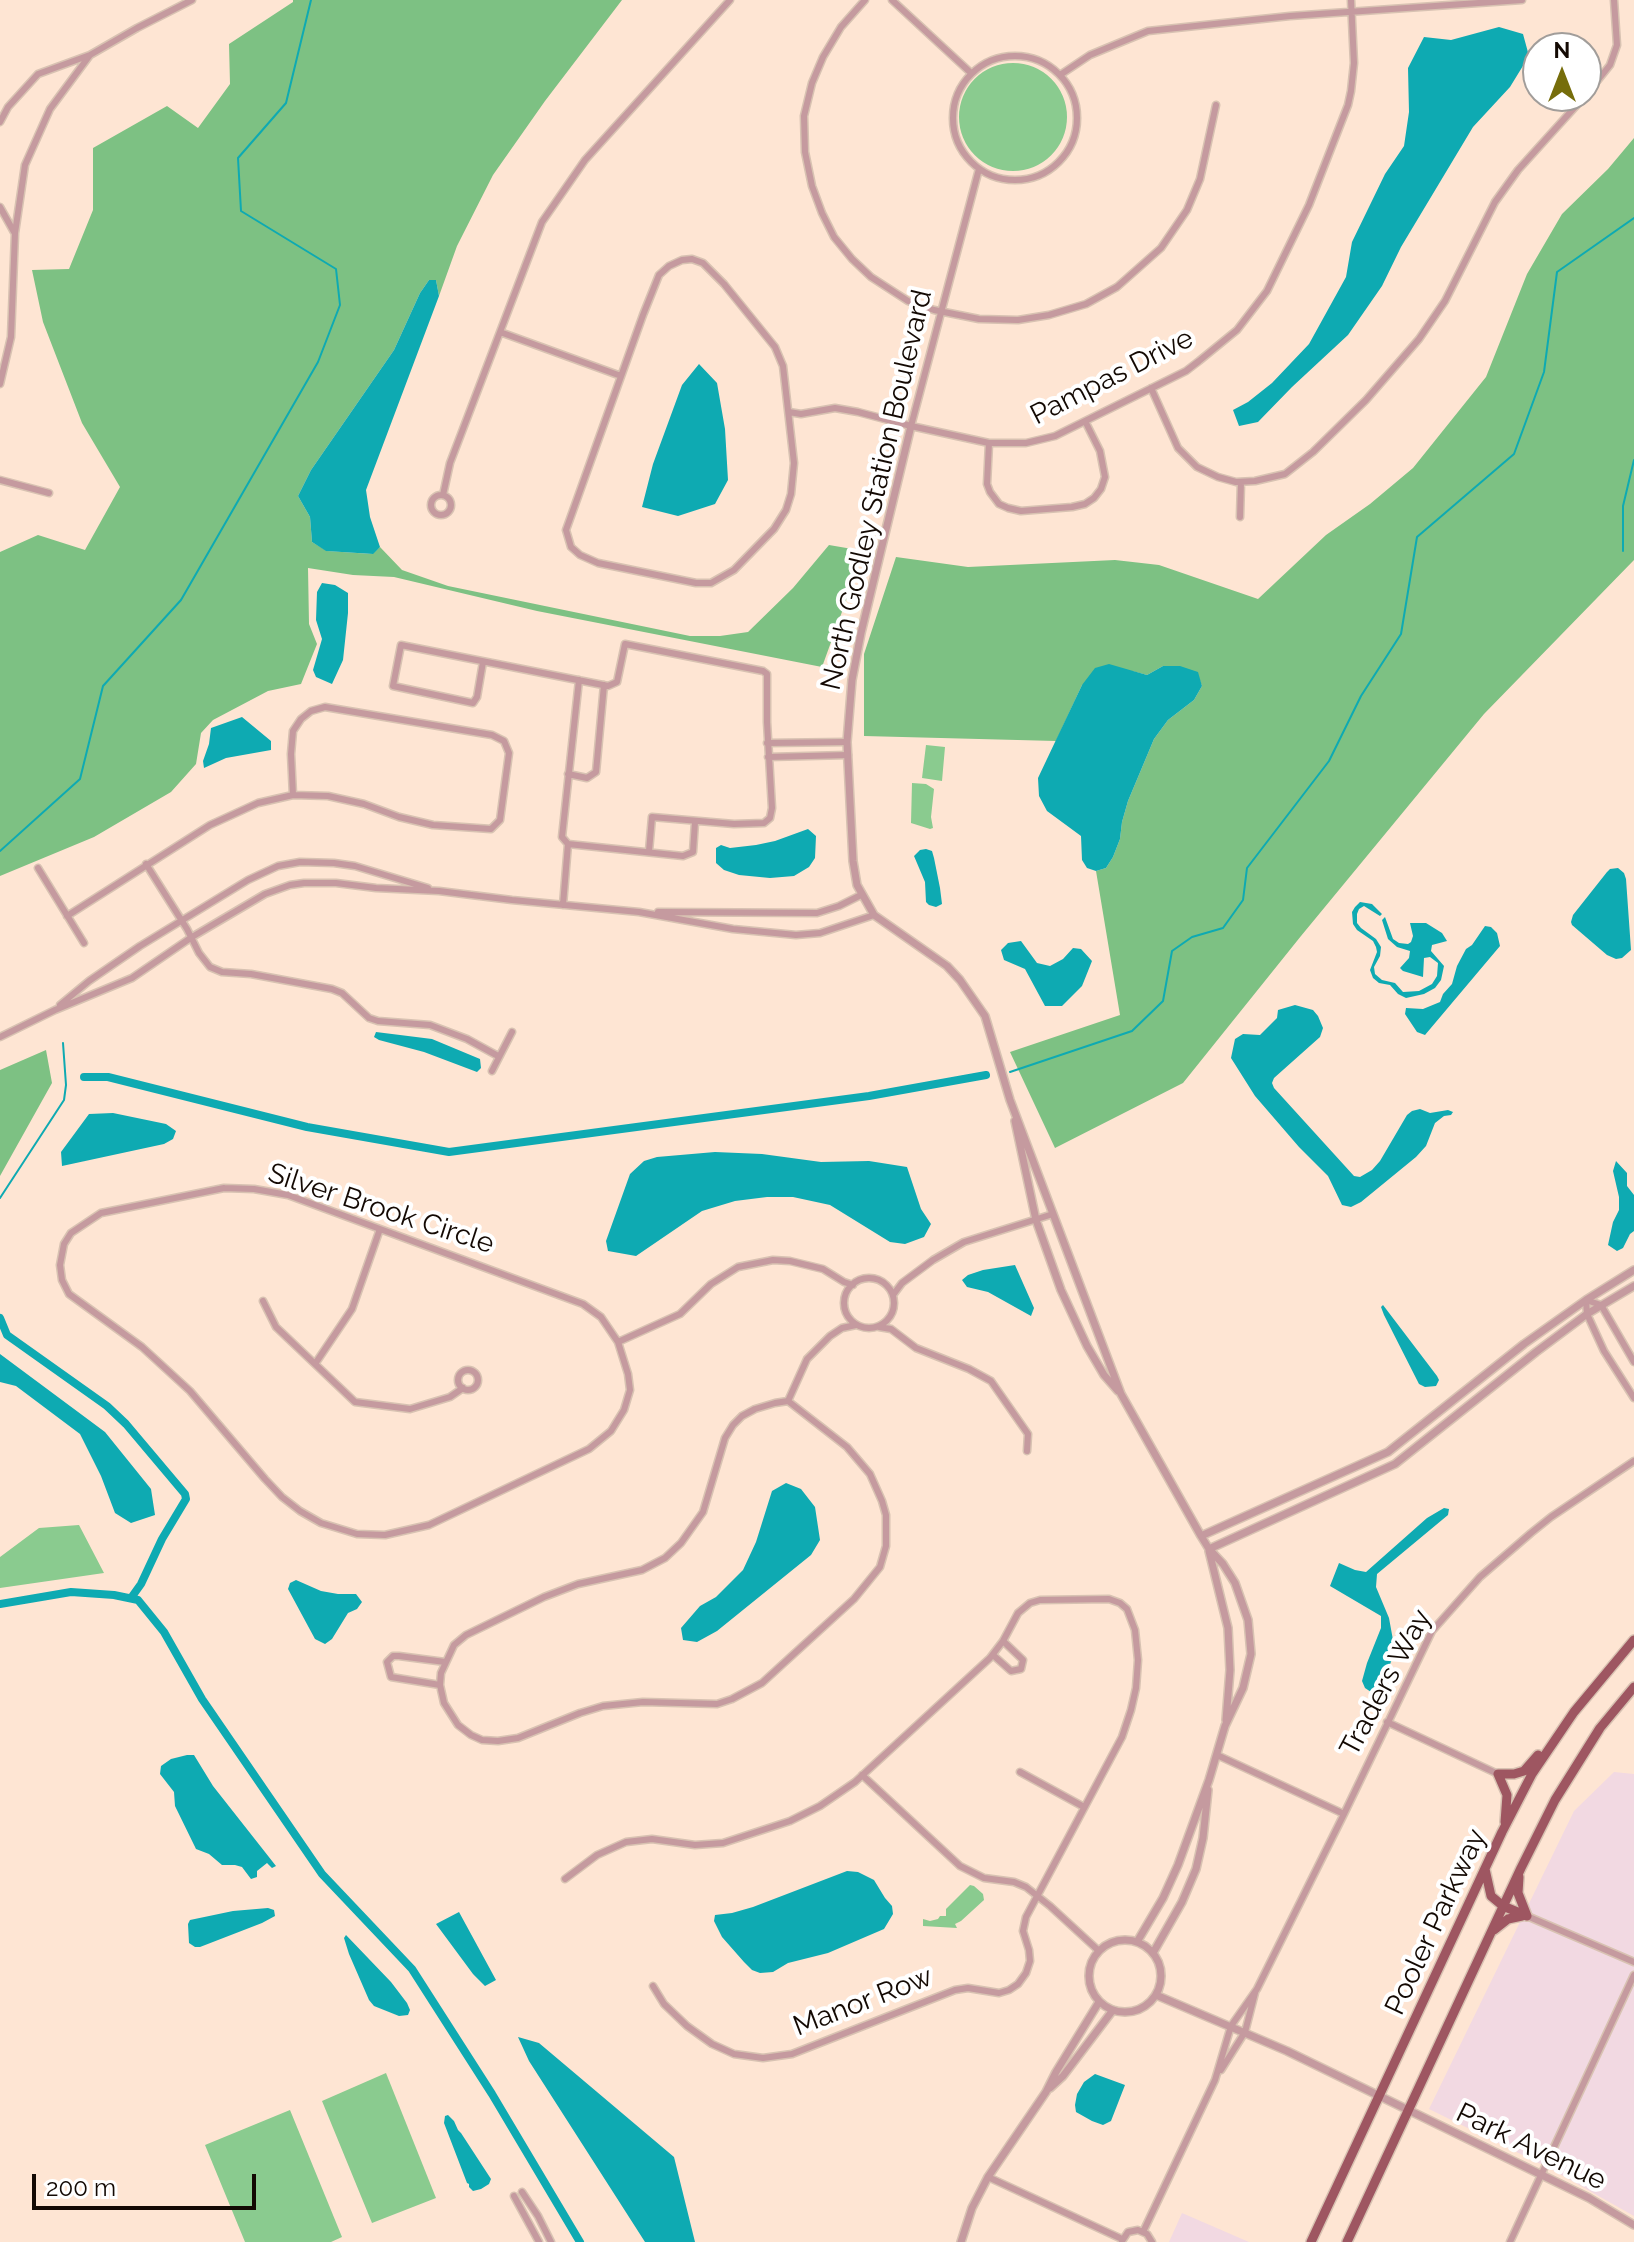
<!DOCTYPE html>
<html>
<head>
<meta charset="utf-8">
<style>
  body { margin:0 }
  #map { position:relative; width:1634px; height:2242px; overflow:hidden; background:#fee5d3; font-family:Raleway,sans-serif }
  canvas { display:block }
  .north { position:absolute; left:1522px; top:32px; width:80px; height:80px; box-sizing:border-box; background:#fff; border:2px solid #a19d9a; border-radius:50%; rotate:0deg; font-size:22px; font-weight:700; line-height:32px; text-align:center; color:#130903 }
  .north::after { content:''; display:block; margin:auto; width:28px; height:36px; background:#766d0b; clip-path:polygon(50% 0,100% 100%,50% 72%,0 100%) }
  .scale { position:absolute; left:32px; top:2174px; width:224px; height:36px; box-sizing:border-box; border:4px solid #130903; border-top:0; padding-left:10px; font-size:24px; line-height:28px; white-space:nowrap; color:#130903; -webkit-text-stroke:6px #fff; paint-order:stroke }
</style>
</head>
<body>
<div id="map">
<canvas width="1634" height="2242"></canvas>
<div class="north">N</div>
<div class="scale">200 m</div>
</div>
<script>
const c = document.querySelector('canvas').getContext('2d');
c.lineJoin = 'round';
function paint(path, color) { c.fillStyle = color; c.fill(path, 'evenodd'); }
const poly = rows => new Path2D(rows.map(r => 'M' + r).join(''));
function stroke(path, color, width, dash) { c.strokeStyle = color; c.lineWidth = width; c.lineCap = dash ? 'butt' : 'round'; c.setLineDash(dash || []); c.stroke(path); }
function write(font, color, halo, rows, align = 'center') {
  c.font = font + ' Raleway,sans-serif'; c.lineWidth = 8; c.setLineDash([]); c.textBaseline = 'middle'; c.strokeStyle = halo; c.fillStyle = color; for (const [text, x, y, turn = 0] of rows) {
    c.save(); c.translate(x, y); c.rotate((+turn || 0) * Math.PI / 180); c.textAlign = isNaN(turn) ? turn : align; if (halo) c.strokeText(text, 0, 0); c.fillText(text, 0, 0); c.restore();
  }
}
const commercial = poly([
  [1614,1772,1634,1774,1634,2216,1549,2168,1429,2109,1574,1811],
  [1182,2213,1249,2242,1169,2242]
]);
const green = poly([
  '959 117a54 54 0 1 1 108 0a54 54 0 1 1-108 0Z',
  [926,745,945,747,942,781,922,778],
  [912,783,926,784,934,789,931,817,933,828,930,829,911,823],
  [79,1525,104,1573,0,1588,0,1557,39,1528],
  [970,1885,974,1886,983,1894,984,1900,961,1921,955,1924,957,1928,923,1926,923,1919,930,1921,938,1919,940,1916,946,1916,946,1909],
  [386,2073,436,2198,372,2223,322,2101],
  [290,2110,342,2237,331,2242,245,2242,205,2145]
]);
const forest = poly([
  [293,0,622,0,545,101,493,175,457,246,439,296,436,280,429,280,420,293,394,350,311,470,298,496,310,517,312,542,327,551,372,554,380,547,402,570,448,586,690,636,720,636,748,632,793,588,829,545,864,551,822,667,537,611,394,577,353,575,308,568,309,624,317,644,301,684,268,691,213,720,201,733,196,764,171,792,94,837,0,876,0,552,38,535,85,550,120,487,82,423,43,322,32,270,69,269,93,210,93,148,167,106,198,128,230,84,229,44,293,2],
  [1634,138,1634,560,1484,714,1301,936,1183,1083,1055,1148,1010,1052,1120,1015,1096,871,1106,868,1113,857,1120,839,1122,822,1128,801,1154,739,1168,720,1194,700,1202,686,1197,673,1163,666,1147,675,1132,671,1082,685,1056,741,864,736,864,654,896,557,968,567,1115,560,1159,565,1258,599,1326,535,1370,504,1413,468,1486,377,1527,274,1562,214,1608,169],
  [46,1050,52,1083,0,1176,0,1070]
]);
const water = poly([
  [1499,27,1523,34,1529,56,1510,87,1473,127,1401,247,1382,286,1348,335,1292,387,1258,422,1239,426,1233,410,1248,402,1272,383,1309,344,1346,277,1352,242,1385,174,1404,146,1409,112,1408,68,1424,37,1451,40],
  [429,280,436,280,439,296,366,490,370,517,380,547,373,554,326,551,312,542,310,517,298,496,311,470,394,350,420,293],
  [699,364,717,383,725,429,728,480,715,504,678,516,642,507,653,464,682,385],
  [322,583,335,585,348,593,348,613,343,660,332,684,316,677,313,670,322,639,316,620,317,592],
  [1109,664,1147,675,1163,666,1180,666,1198,672,1202,686,1194,700,1168,720,1154,739,1128,801,1122,822,1120,839,1113,857,1106,868,1096,871,1087,868,1082,860,1081,836,1047,811,1039,796,1038,778,1082,685,1095,668],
  [242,717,271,741,271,750,226,758,204,768,203,761,209,744,211,728],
  [808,829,816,836,815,858,809,867,794,876,770,878,739,875,724,870,716,863,716,848,721,845,730,848,756,845,775,841],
  [926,849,932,851,934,858,940,888,942,904,936,907,929,905,926,902,925,882,914,856,920,850],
  [1618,868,1624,873,1626,879,1631,950,1622,958,1616,959,1607,955,1572,925,1571,922,1573,915,1607,872,1610,869],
  [1360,902,1372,904,1382,914,1380,916,1364,906,1359,909,1357,914,1357,923,1361,928,1376,939,1381,947,1380,956,1374,967,1375,974,1382,980,1395,983,1403,992,1419,991,1432,984,1437,976,1438,963,1430,957,1424,958,1423,977,1403,971,1400,968,1409,958,1410,951,1397,947,1388,939,1382,920,1385,917,1393,939,1399,943,1408,944,1411,942,1413,936,1410,923,1426,923,1442,933,1447,941,1432,945,1431,951,1444,966,1441,980,1435,988,1424,994,1406,998,1398,994,1390,985,1379,983,1373,978,1370,970,1377,952,1376,947,1373,941,1357,930,1353,924,1352,912,1355,907],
  [1485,926,1491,927,1497,933,1500,946,1425,1035,1417,1032,1405,1014,1406,1008,1423,1009,1440,1002,1443,994,1452,984,1457,966,1466,949,1472,945],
  [1021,941,1037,963,1050,966,1063,959,1073,948,1081,949,1092,961,1082,986,1062,1006,1045,1006,1025,969,1004,960,1001,950,1008,943],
  [1295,1005,1313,1010,1318,1016,1323,1028,1320,1037,1274,1078,1272,1083,1274,1088,1354,1176,1360,1177,1372,1170,1380,1161,1407,1115,1412,1111,1420,1109,1430,1113,1448,1110,1453,1112,1451,1115,1444,1116,1435,1123,1426,1146,1416,1157,1361,1202,1351,1207,1342,1205,1328,1176,1299,1147,1255,1096,1231,1058,1235,1039,1243,1034,1260,1035,1277,1018,1278,1010],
  [376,1032,432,1039,480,1059,481,1068,477,1072,424,1052,379,1040,374,1037],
  [113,1113,166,1124,176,1131,173,1139,164,1144,62,1166,61,1152,89,1114],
  [715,1152,762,1154,821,1162,869,1161,907,1167,921,1209,931,1224,924,1237,905,1244,890,1242,830,1205,793,1197,767,1197,735,1201,702,1211,636,1256,608,1251,606,1241,630,1174,644,1161,657,1157],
  [1616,1161,1627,1173,1627,1186,1634,1195,1634,1231,1630,1234,1623,1248,1617,1251,1608,1245,1613,1222,1619,1210,1619,1197,1613,1171],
  [1015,1265,1034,1308,1031,1316,988,1292,967,1287,962,1280,968,1275,983,1270],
  [1383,1305,1437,1376,1439,1380,1436,1386,1425,1387,1419,1384,1384,1315,1381,1307],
  [0,1354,105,1432,151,1489,155,1515,131,1523,115,1513,101,1476,80,1434,16,1386,0,1382],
  [786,1483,801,1489,815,1507,820,1540,811,1555,717,1631,697,1642,683,1640,681,1628,700,1606,716,1597,743,1570,756,1542,772,1491],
  [1444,1508,1449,1509,1448,1515,1377,1574,1376,1587,1389,1618,1395,1651,1383,1683,1371,1692,1365,1688,1362,1681,1367,1663,1381,1628,1381,1616,1330,1586,1339,1563,1355,1570,1366,1572,1427,1518],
  [296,1580,321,1591,338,1594,356,1594,362,1602,357,1609,348,1613,332,1639,325,1644,315,1639,288,1589,290,1583],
  [187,1755,194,1755,213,1786,276,1866,272,1868,267,1863,257,1871,257,1877,251,1879,242,1867,235,1865,222,1865,209,1854,196,1849,175,1806,174,1792,160,1774,161,1766,171,1759],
  [847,1871,858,1872,874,1880,885,1898,892,1906,893,1914,884,1929,828,1953,788,1963,773,1972,760,1973,752,1970,744,1962,722,1937,714,1921,715,1915,732,1913,753,1907],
  [268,1908,274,1910,275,1916,262,1923,200,1947,195,1947,189,1943,188,1924,190,1920,233,1911],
  [459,1912,496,1980,485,1986,473,1974,436,1924],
  [346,1935,391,1982,407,2003,410,2010,408,2015,399,2016,374,2006,369,2000,349,1954,344,1938],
  [518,2037,539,2043,674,2157,695,2242,645,2242,529,2061],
  [1095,2074,1125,2085,1111,2121,1103,2125,1092,2121,1076,2112,1075,2105,1077,2094,1084,2082],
  [448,2115,454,2121,458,2130,461,2133,491,2179,489,2184,481,2189,473,2191,469,2187,469,2184,467,2183,444,2123,445,2116]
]);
const stream = poly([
  [1623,551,1623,506,1634,460],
  [0,851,80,779,103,686,181,600,318,362,340,305,336,269,241,211,238,158,286,103,311,0],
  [1010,1072,1132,1031,1163,1001,1172,951,1192,937,1223,928,1243,900,1247,868,1329,761,1361,696,1401,634,1417,537,1514,454,1544,372,1557,272,1634,218],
  [0,1198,64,1100,66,1085,63,1043]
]);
const canal = poly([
  [84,1077,108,1077,307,1127,449,1152,869,1096,986,1075],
  [0,1318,7,1335,107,1406,126,1424,185,1494,186,1499,162,1539,141,1584,131,1598],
  [0,1604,71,1592,114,1595,138,1600,164,1632,202,1699,322,1874,412,1969,492,2094,580,2242]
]);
const minor = poly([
  [865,0,841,27,823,57,812,83,804,116,805,152,812,186,822,213,834,237,852,259,871,277,908,301,934,310,979,319,1018,320,1049,315,1086,304,1117,287,1161,248,1187,210,1200,179,1216,105],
  [892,0,971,73],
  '953 118a62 62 0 1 1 124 0a62 62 0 1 1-124 0Z',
  [1060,75,1090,55,1148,31,1290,16,1522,0],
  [1586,95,1610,65,1617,45,1614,0],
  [0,122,8,107,38,74,90,55],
  [0,207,14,232],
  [692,259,703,263,724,284,775,347,783,366,794,463,791,494,786,510,774,529,734,570,711,583,696,583,598,563,580,555,571,547,566,530,643,315,659,275,669,266,682,260,692,259],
  [500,332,621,376],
  [0,384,11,337,15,233,25,165,50,109,90,55,137,28,192,0],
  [1151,388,1178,448,1197,467,1218,477,1236,482,1255,481,1285,474,1313,452,1366,400,1419,339,1445,301,1495,202,1518,170,1585,96],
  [789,412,801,414,835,408,858,412,911,426,989,443,1026,443,1055,436,1186,371,1199,361,1237,330,1267,291,1309,205,1348,105,1351,91,1354,63,1351,0],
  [911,426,979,169],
  [989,443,987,484,990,492,999,504,1008,508,1021,511,1072,507,1085,504,1094,498,1101,489,1105,477,1100,451,1085,421],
  [0,480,49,493],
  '431 505a10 10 0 1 1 20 0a10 10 0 1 1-20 0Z',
  [443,495,450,463,542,222,585,160,730,0],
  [1240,517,1241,482],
  [483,662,477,697,473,703,393,686,401,645,608,686,617,682,625,644,763,671,767,674,767,722,772,808,770,818,764,823,734,824,652,817,649,851],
  [579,680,562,837,568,844,683,856,693,852,695,822],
  [767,743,847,742],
  [768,757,848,755],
  [568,774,587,778,596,772,604,685],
  [146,864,187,929,199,953,210,967,222,972,251,974,332,989,342,993,369,1018,378,1021,430,1025,467,1039,498,1056],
  [38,868,84,943],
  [563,905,568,844],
  [658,912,817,913,839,906,861,895],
  [67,916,210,825,258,803,293,795,328,796,364,804,399,817,433,825,491,829,500,820,509,753,504,741,492,735,325,707,311,711,301,719,293,731,291,754,293,795],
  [60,1005,89,981,140,946,248,880,278,866,300,862,334,863,355,866,428,888],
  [0,1037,55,1010,132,978,192,937,265,894,290,885,304,883,336,883,376,888,439,891,512,900,639,912,733,929,796,935,820,933,874,915],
  [492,1071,512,1032],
  [224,1188,254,1189,288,1195,583,1304,601,1317,618,1342,628,1374,630,1390,624,1410,611,1431,589,1449,429,1525,385,1535,357,1534,321,1523,300,1511,282,1497,265,1479,190,1391,142,1347,69,1294,62,1280,60,1265,64,1244,71,1233,101,1213,224,1188],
  '844 1303a25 25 0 1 1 50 0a25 25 0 1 1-50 0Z',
  [893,1295,902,1283,933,1260,964,1242,1053,1214],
  [263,1301,276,1327,355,1402,410,1409,450,1397,463,1388],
  [879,1327,891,1329,916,1348,969,1369,991,1381,1028,1434,1027,1451],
  [618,1342,680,1314,711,1284,738,1267,773,1260,790,1261,823,1269,844,1282,853,1285],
  [1634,1362,1601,1305,1586,1300,1587,1314,1604,1351,1634,1398],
  [315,1364,352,1309,380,1229],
  '458 1380a10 10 0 1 1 20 0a10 10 0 1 1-20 0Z',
  [788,1401,847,1447,870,1474,882,1501,886,1515,886,1546,880,1567,854,1599,762,1683,732,1699,717,1704,643,1702,603,1706,580,1713,518,1738,498,1741,482,1740,471,1735,458,1725,444,1703,440,1685,441,1673,454,1645,466,1635,544,1597,578,1584,642,1570,665,1558,681,1543,703,1512,725,1438,733,1425,742,1416,755,1409,775,1403,788,1401],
  [788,1401,807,1359,830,1336,842,1328,856,1325],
  [993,1655,1011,1671,1021,1669,1023,1660,1003,1641],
  [440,1685,391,1677,387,1662,393,1656,399,1656,445,1662],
  [1387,1722,1498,1774],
  [1217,1755,1344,1814],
  [1020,1772,1084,1807],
  [862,1775,960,1866,984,1878,1014,1882,1026,1887,1050,1906,1099,1951],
  [565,1879,597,1855,626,1842,652,1839,695,1845,723,1843,790,1821,820,1806,855,1782,990,1658,1003,1641,1018,1613,1030,1603,1040,1600,1109,1599,1120,1603,1127,1609,1135,1630,1138,1660,1136,1688,1131,1710,1122,1737,1026,1917,1023,1931,1029,1950,1030,1961,1026,1973,1018,1984,1009,1990,999,1993,968,1988,955,1990,792,2054,763,2058,734,2054,712,2044,687,2026,664,2004,653,1986],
  [1527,1916,1634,1962],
  [1221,2070,1245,2032,1255,1993],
  [988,2177,1122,2239],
  [522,2192,538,2216,551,2242],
  [514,2196,539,2242],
  [1143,2232,1215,2080,1231,2026,1257,1989,1344,1814,1432,1631,1480,1577,1531,1533,1551,1517,1634,1461],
  [1122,2241,1128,2232,1138,2230,1147,2234,1152,2242],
  [1510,2242,1634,1975]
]);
const tertiary = poly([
  [911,426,861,633,852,680,847,742,853,861,857,885,874,915,947,966,960,980,985,1016,1010,1100,1121,1394,1201,1536,1209,1549,1223,1564,1235,1583,1248,1620,1251,1654,1243,1688,1225,1726,1209,1780,1178,1865,1163,1898,1137,1942],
  [1015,1121,1036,1220,1061,1290,1087,1346,1104,1375,1118,1391],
  [1201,1536,1388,1452,1524,1344,1586,1300,1634,1270],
  [1209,1549,1395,1464,1536,1352,1587,1314,1634,1286],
  [1209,1551,1228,1628,1230,1670,1226,1720],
  '1089 1976a36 36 0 1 1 72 0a36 36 0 1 1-72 0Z',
  [1153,1953,1182,1902,1196,1869,1203,1838,1208,1790],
  [1156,1995,1287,2051,1589,2198,1634,2225],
  [1050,2088,1063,2076,1113,2010],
  [961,2242,972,2208,988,2177,1046,2092,1056,2072,1099,2002]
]);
const primary = poly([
  [1505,1822,1507,1795,1498,1774,1514,1774,1524,1771,1538,1755],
  [1485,1869,1491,1896,1503,1906,1527,1916],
  [1519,1877,1518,1893,1527,1916],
  [1494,1930,1508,1919,1522,1916],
  [1311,2242,1502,1832,1532,1774,1574,1712,1634,1640],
  [1347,2242,1521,1868,1555,1800,1600,1728,1634,1687]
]);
const streetNames = [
  ["Pampas Drive",1112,377,-27],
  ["North Godley Station Boulevard",877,490,-77],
  ["Silver Brook Circle",381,1209,18],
  ["Traders Way",1386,1683,-62],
  ["Pooler Parkway",1436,1922,-65],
  ["Manor Row",863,2002,-21],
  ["Park Avenue",1531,2147,26]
];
paint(commercial, '#f2d9e2');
paint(green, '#8acb8f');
paint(forest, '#7dc183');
paint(water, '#0eaab2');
stroke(stream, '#0eaab2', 2);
stroke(canal, '#0eaab2', 8);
stroke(minor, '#d8c2b2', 9);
stroke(tertiary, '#d8c2b2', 10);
stroke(primary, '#d8c2b2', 12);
stroke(minor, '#c59a9f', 6);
stroke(tertiary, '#c59a9f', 7);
stroke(primary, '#9e5661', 9);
write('28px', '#130903', '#fff', streetNames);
</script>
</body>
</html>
